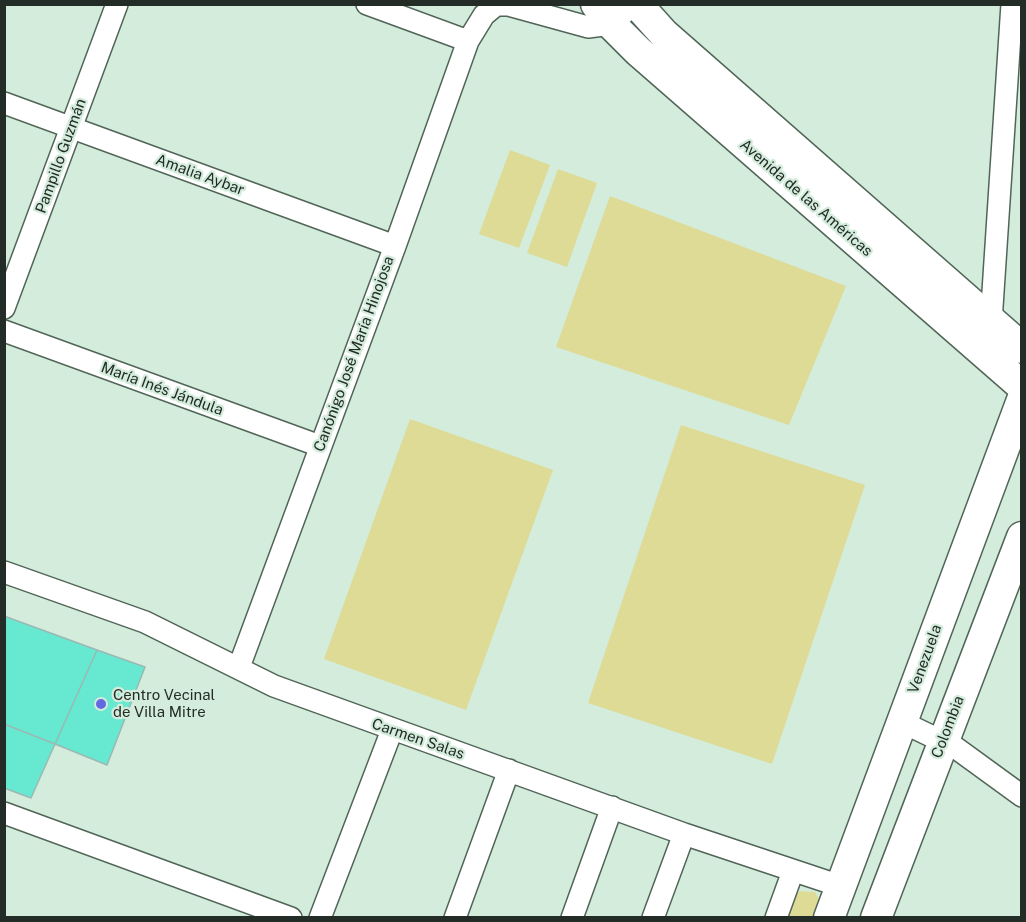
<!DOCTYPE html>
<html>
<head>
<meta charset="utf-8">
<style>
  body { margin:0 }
  #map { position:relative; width:1026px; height:922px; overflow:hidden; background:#d4ecdc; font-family:"Public Sans",sans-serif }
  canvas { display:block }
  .frame { position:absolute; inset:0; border:6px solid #232c26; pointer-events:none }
</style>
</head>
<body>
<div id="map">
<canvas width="1026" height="922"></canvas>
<div class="frame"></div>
</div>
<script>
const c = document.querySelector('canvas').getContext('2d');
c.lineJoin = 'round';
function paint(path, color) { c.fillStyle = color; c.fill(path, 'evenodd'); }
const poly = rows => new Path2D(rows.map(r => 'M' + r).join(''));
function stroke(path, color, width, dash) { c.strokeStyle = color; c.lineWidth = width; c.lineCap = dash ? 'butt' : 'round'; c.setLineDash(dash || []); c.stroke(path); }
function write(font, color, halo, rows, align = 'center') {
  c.font = font + ' "Public Sans",sans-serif'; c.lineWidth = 4.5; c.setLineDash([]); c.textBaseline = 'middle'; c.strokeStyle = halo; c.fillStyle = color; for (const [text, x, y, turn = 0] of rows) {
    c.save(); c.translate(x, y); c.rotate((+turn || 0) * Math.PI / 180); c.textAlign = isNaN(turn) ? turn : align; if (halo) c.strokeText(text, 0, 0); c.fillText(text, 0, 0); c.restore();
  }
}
const green = poly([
  [510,150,550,165,519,248,479,234],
  [558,169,597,183,567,267,527,253],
  [610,196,846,286,789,425,556,347],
  [410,419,553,470,466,710,324,659],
  [681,425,865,485,772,764,588,703],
  [800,891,815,892,820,901,817,917,786,918,793,898]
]);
const building = poly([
  [4,616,97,650,55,744,4,724,4,616],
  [97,650,145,667,107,765,55,744,97,650],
  [4,724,55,744,31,798,4,788,4,724]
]);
const street = poly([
  [367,4,468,41,484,15,496,5,508,5,588,27,611,24,634,4],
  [4,103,395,246],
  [4,308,117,4],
  [991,322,1012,4],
  [4,331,320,446],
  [4,572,145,622,274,686,684,834,840,886],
  [239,667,395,246,468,41],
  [902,722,956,748,1022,796],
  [4,813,291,918],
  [320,918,392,730],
  [455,918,509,770],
  [572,918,612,807],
  [653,918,684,834],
  [776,918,793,871]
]);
const secondary = poly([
  [596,4,611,24,638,51,1022,386],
  [637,4,664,34,1022,348],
  [829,918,1022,400],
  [876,918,1022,537]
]);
const markers = [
  [101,704,6,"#6369e1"]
];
const streetNames = [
  ["Pampillo Guzmán",61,156,-70],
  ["Amalia Aybar",200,175,20],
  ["Avenida de las Américas",806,198,41],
  ["Canónigo José María Hinojosa",354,354,-70],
  ["María Inés Jándula",162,389,20],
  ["Venezuela",925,659,-70],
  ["Colombia",948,727,-69],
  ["Carmen Salas",418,739,19]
];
const poiNames = [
  ["Centro Vecinal",113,695],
  ["de Villa Mitre",113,712]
];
paint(green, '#dddb96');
paint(building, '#66e8d1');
stroke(building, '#9bb9b2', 1.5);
stroke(street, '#506557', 24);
stroke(secondary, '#506557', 33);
stroke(street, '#fff', 21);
stroke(secondary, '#fff', 30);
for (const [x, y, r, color] of markers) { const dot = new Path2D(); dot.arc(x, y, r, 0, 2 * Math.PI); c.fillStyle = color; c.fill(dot); stroke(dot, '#d4ecdc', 2); }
write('15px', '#232c26', '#d4ecdc', streetNames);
write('15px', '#232c26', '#d4ecdc', poiNames, 'left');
</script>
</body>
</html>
